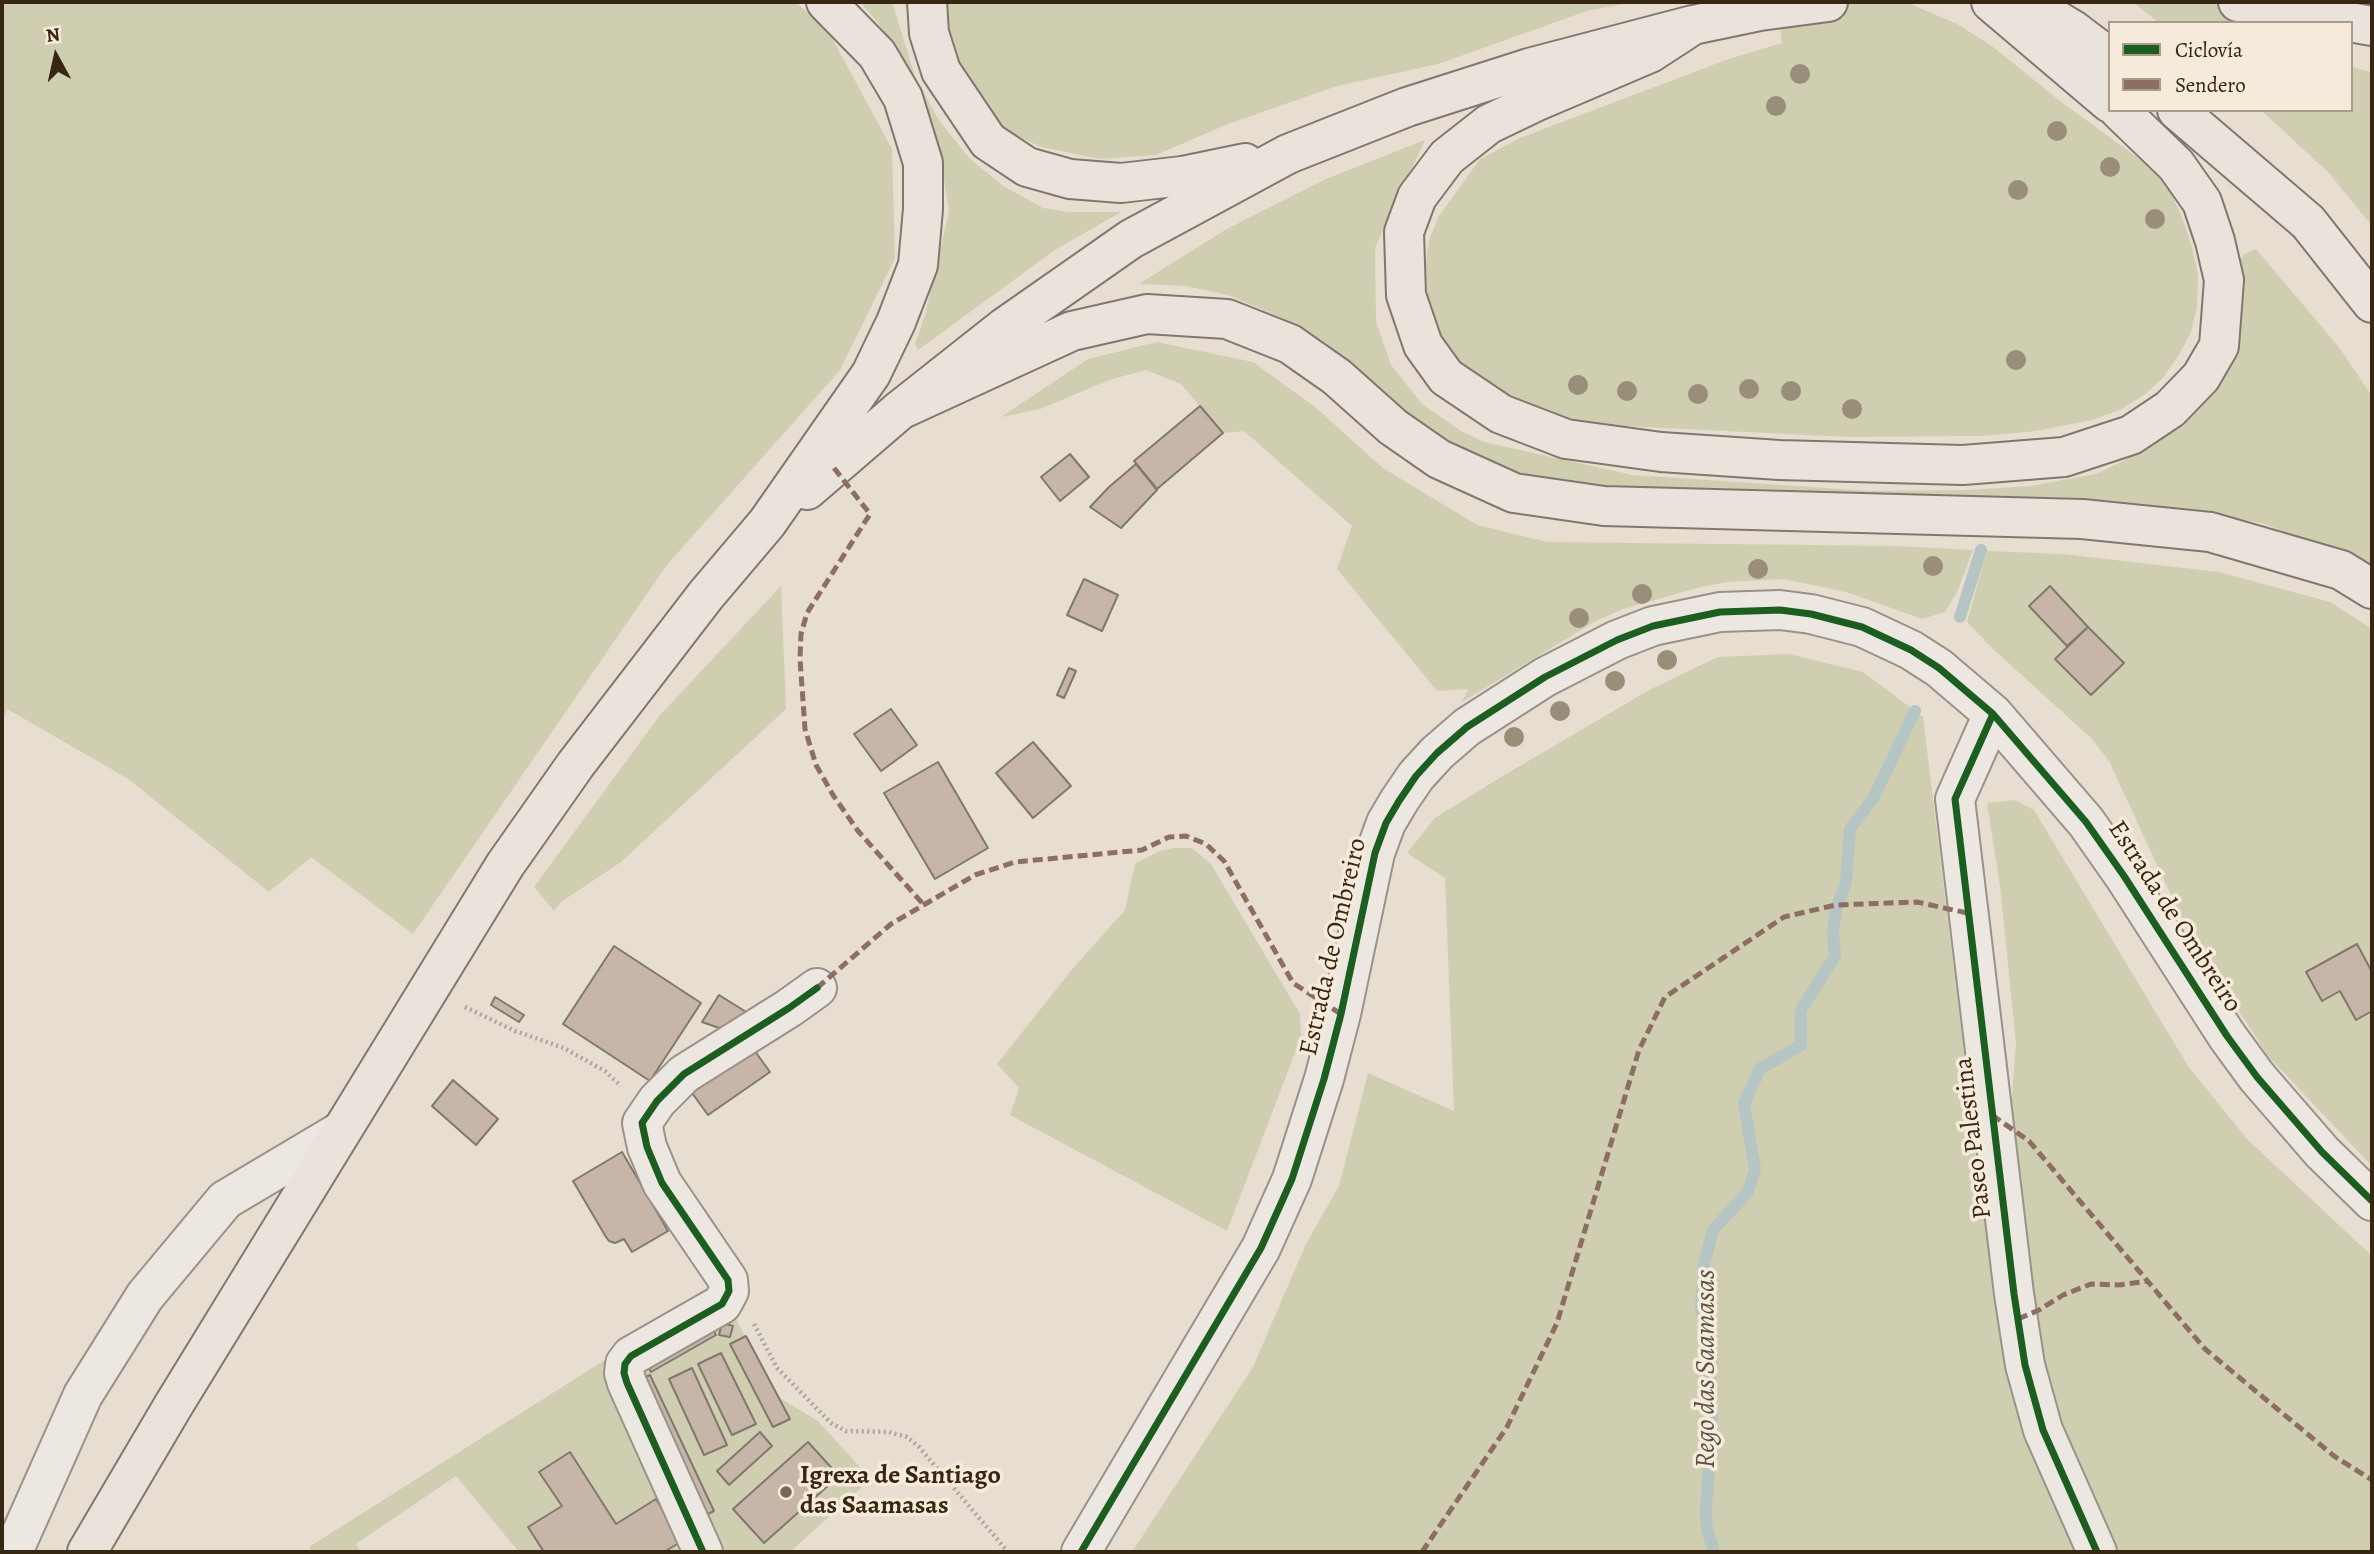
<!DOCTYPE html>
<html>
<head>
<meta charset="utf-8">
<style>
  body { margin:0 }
  #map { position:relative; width:2374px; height:1554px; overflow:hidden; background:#e7ded1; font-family:Alegreya,serif }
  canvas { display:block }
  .frame { position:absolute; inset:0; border:4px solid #372612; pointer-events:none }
  .legend { position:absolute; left:2108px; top:21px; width:245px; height:91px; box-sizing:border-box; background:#f6eadb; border:2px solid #aa9c8b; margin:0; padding:9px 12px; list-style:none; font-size:21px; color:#372612 }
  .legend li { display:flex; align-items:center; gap:14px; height:35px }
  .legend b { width:35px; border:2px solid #aa9c8b }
  .north { position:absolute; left:21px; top:21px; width:70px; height:70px; -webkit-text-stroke:5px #f6eadb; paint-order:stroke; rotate:352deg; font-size:19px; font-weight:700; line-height:28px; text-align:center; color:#372612 }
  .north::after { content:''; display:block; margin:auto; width:24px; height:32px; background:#372612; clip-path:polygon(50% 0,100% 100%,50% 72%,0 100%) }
</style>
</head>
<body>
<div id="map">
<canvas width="2374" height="1554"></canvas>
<div class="frame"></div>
<ul class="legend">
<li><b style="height:9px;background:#1b5e20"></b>Ciclovía</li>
<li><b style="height:9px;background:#8d6e63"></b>Sendero</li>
</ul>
<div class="north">N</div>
</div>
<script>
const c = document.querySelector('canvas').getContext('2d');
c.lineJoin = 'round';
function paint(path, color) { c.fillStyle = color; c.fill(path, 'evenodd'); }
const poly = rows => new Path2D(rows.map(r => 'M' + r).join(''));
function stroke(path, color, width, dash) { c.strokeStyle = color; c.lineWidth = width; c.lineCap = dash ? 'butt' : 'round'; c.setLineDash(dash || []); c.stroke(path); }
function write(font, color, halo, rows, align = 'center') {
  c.font = font + ' Alegreya,serif'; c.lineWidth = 7; c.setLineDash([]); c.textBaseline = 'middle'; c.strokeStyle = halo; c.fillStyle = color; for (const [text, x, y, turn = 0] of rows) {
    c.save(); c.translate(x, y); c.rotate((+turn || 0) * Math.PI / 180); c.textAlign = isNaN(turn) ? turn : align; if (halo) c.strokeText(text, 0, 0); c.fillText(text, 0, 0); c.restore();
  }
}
const green = poly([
  [2,2,795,2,826,27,892,149,895,258,840,370,666,566,413,934,311,857,269,892,127,778,7,709,2,723],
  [860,2,892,2,915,76,938,119,969,158,1003,186,1043,208,1069,212,1121,212,1055,250,918,350,915,344,925,315,949,211,941,160,909,76,879,24],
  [947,2,1635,2,1587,11,1438,64,1337,86,1228,124,1156,155,1101,159,1041,147,990,123,944,42],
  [1777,2,1906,2,1957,24,1992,46,2060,101,2149,166,2168,187,2182,217,2192,247,2198,274,2197,307,2191,332,2180,353,2163,378,2145,394,2122,409,2092,420,2036,431,1983,436,1849,437,1602,425,1559,418,1506,399,1479,380,1456,357,1435,325,1428,298,1425,269,1429,240,1439,216,1480,159,1520,138,1726,60,1782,43],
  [2133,2,2275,2,2271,23,2159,23],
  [2351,67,2372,72,2372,226,2328,172,2261,110,2351,110],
  [1425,140,1375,248,1376,322,1391,365,1422,404,1461,431,1484,442,1633,475,1870,491,1966,490,2030,486,2096,474,2125,460,2172,427,2237,265,2244,254,2256,249,2338,346,2372,396,2372,567,2265,524,2194,510,1593,488,1520,478,1478,465,1400,411,1322,340,1273,314,1228,295,1186,286,1139,284,1225,230,1326,179],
  [1157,342,1253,362,1315,407,1383,468,1477,525,1547,542,1896,546,1973,550,1958,590,1945,612,1922,619,1846,592,1783,579,1728,582,1701,587,1623,609,1596,621,1462,702,1468,689,1437,691,1337,569,1352,526,1244,431,1223,433,1181,384,1146,370,1109,380,1040,409,1001,417,1088,359],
  [1987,551,2063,554,2219,572,2330,602,2372,629,2372,1166,2268,1056,2188,932,2109,761,2092,739,1992,648,1967,622],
  [781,586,786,709,621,862,561,902,554,911,534,887,660,715],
  [1789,654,1863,672,1923,717,1996,1314,2013,1399,2078,1552,1132,1552,1253,1367,1306,1244,1339,1186,1368,1073,1454,1111,1445,878,1407,853,1435,818,1501,777,1651,689,1718,657],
  [2015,800,2034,810,2188,1066,2247,1139,2372,1256,2372,1552,2113,1552,2060,1425,2031,1329,2008,1148,2016,1043,2000,886,1987,803],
  [1173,848,1192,848,1211,864,1300,1014,1301,1037,1227,1231,1010,1115,1019,1088,997,1064,1073,968,1125,910,1135,864,1159,851],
  [730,1308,778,1397,818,1421,871,1479,790,1552,713,1552,635,1365],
  [616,1353,693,1552,519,1552,456,1476,356,1544,361,1552,313,1552,309,1547]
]);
const stream = poly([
  [1960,617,1981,550],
  [1714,1552,1707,1529,1706,1512,1712,1415,1709,1385,1712,1358,1701,1308,1704,1264,1713,1230,1748,1192,1755,1169,1744,1104,1760,1069,1801,1045,1801,1010,1835,956,1833,933,1836,909,1846,882,1850,829,1874,797,1915,711]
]);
const building = poly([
  [1200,406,1223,433,1157,489,1134,461,1200,406],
  [1070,454,1089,477,1060,501,1041,477,1070,454],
  [1136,464,1157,490,1121,528,1090,507,1109,487,1136,464],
  [1084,579,1118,595,1102,631,1067,615,1084,579],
  [2050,586,2088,627,2067,646,2029,606,2050,586],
  [2088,627,2124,663,2091,695,2055,659,2088,627],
  [1069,668,1076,671,1064,698,1057,695,1069,668],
  [891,709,917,745,881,771,854,734,891,709],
  [1033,742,1071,786,1033,818,996,773,1033,742],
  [938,762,988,848,935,879,884,793,938,762],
  [2357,944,2372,972,2372,1011,2356,1020,2340,991,2322,1001,2306,972,2357,944],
  [614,946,701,1003,650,1081,563,1024,614,946],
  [719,995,751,1015,728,1031,702,1022,719,995],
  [495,997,524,1015,519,1022,491,1005,495,997],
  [749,1043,770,1072,708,1115,687,1086,749,1043],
  [453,1080,498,1119,476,1145,432,1106,453,1080],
  [622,1152,668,1231,632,1252,624,1239,615,1243,609,1241,606,1237,573,1181,622,1152],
  [708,1321,716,1335,651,1372,642,1357,708,1321],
  [722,1323,733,1326,730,1337,719,1335,722,1323],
  [746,1336,790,1419,773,1427,730,1344,746,1336],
  [721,1353,756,1424,732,1435,698,1364,721,1353],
  [692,1368,727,1445,704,1455,669,1379,692,1368],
  [650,1375,714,1511,698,1519,633,1383,650,1375],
  [760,1432,772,1446,729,1485,717,1471,760,1432],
  [808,1442,839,1476,764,1543,733,1509,808,1442],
  [570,1452,616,1524,656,1499,682,1541,664,1552,544,1552,528,1527,562,1506,539,1472,570,1452]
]);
const path = poly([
  [465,1007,515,1031,564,1048,605,1071,621,1086],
  [754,1324,777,1368,831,1423,846,1431,889,1432,907,1437,919,1447,1008,1552]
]);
const minor = poly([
  [1993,714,1955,799,2014,1294,2025,1365,2043,1430,2097,1552],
  [13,1552,83,1395,145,1296,225,1200,341,1131],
  [703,1552,627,1383,624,1373,625,1364,631,1356,722,1304,729,1291,728,1280,662,1183,647,1147,642,1123,657,1101,684,1074,789,1008,817,988],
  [1081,1552,1261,1248,1292,1179,1324,1079,1341,1014,1375,853,1386,823,1399,801,1416,776,1437,753,1467,727,1545,677,1617,640,1653,626,1720,612,1780,610,1811,614,1862,627,1911,650,1939,668,1993,714,2086,822,2124,876,2227,1036,2257,1077,2322,1152,2372,1201]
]);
const highway = poly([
  [927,2,929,33,941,71,988,141,1027,167,1070,179,1121,183,1182,176,1245,163],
  [1991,2,2110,103],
  [2027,2,2073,30,2110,58],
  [2238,2,2372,26],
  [1693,25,1650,53,1535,102,1489,124,1447,157,1417,197,1404,232,1406,295,1423,345,1446,377,1501,414,1566,439,1661,452,1779,460,1963,465,2064,457,2131,435,2170,409,2201,377,2219,346,2224,280,2215,241,2202,202,2176,165,2119,110],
  [2177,110,2308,222,2372,303],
  [900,410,1072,331,1147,314,1227,319,1290,344,1337,377,1393,427,1439,459,1514,493,1604,506,2082,519,2210,532,2341,570,2372,589],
  [807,490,900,410,1005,327,1131,239,1288,154,1407,107,1529,68,1693,25,1760,11,1828,2],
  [87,1552,173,1406,505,865,576,764,706,595,767,523,871,374,896,322,918,265,923,209,923,163,903,98,877,54,826,2]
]);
const quiet = poly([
  [834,468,870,514,807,613,801,634,800,659,805,729,816,765,833,795,858,831,923,904],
  [817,988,891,924,975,875,1015,862,1142,850,1169,837,1186,836,1206,844,1224,861,1293,983,1341,1014],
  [1992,1115,2029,1141,2205,1349,2334,1456,2372,1480],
  [2018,1319,2039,1310,2063,1295,2091,1284,2119,1285,2148,1281],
  [1422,1552,1507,1427,1557,1323,1639,1050,1665,997,1784,917,1836,905,1917,902,1967,913]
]);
const cycleway = poly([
  [1993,714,1955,799,2014,1294,2025,1365,2043,1430,2097,1552],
  [703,1552,627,1383,624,1373,625,1364,631,1356,722,1304,729,1291,728,1280,662,1183,647,1147,642,1123,657,1101,684,1074,789,1008,817,988],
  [1081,1552,1261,1248,1292,1179,1324,1079,1341,1014,1375,853,1386,823,1399,801,1416,776,1437,753,1467,727,1545,677,1617,640,1653,626,1720,612,1780,610,1811,614,1862,627,1911,650,1939,668,1993,714,2086,822,2124,876,2227,1036,2257,1077,2322,1152,2372,1201]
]);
const trees = [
  [1800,74],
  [1776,106],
  [2057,131],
  [2110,167],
  [2018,190],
  [2155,219],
  [2016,360],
  [1578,385],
  [1749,389],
  [1627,391],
  [1791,391],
  [1698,394],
  [1852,409],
  [1933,566],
  [1758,569],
  [1642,594],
  [1579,618],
  [1667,660],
  [1615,681],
  [1560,711],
  [1514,737]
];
const markers = [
  [786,1492,7,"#756655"]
];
const streetNames = [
  ["Estrada de Ombreiro",2174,917,57],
  ["Estrada de Ombreiro",1334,947,-77],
  ["Paseo Palestina",1974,1138,-97]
];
const poiNames = [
  ["Igrexa de Santiago",800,1477],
  ["das Saamasas",800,1507]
];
const waterNames = [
  ["Rego das Saamasas",1707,1369,-90]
];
paint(green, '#cfceb0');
stroke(stream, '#b4c5c4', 12);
paint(building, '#c7b6a8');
stroke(building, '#80786f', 2);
stroke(minor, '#999288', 42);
stroke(highway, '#80786f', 42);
stroke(path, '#aba59e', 4.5, [2, 3.5]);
stroke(minor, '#ece7e1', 38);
stroke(highway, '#e9e3dc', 38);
stroke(quiet, '#8d6e63', 5, [10, 5]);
stroke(cycleway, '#1b5e20', 7);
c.fillStyle = '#988e7a';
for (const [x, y] of trees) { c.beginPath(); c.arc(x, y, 10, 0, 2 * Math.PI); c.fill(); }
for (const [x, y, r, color] of markers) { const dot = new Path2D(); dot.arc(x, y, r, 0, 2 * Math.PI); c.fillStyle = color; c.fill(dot); stroke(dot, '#f6eadb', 2.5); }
write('26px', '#372612', '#f6eadb', streetNames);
write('bold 26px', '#372612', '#f6eadb', poiNames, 'left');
write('italic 28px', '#565246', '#f6eadb', waterNames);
</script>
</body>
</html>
